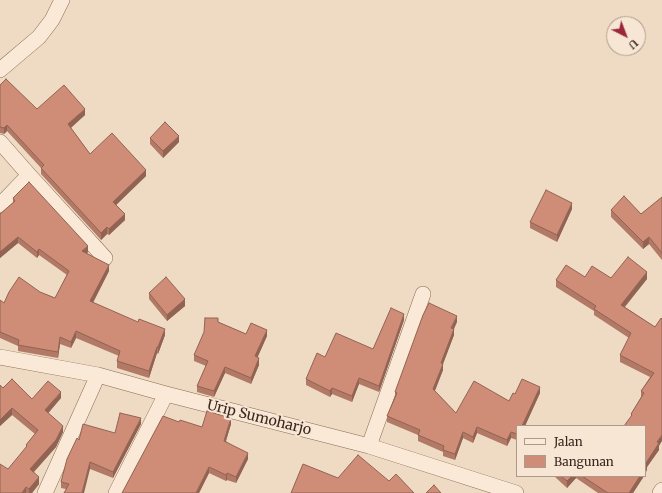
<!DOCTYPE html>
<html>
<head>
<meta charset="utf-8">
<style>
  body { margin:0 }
  #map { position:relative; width:662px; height:493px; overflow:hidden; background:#efdbc3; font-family:Merriweather,serif }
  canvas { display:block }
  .legend { position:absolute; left:516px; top:425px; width:130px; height:52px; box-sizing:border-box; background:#f7e6d3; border:1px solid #ab998b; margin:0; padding:5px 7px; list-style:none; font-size:12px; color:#3a261e }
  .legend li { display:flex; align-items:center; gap:8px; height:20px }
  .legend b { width:20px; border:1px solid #ab998b }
  .north { position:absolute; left:606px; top:16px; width:40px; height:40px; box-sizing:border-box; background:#f7e6d3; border:1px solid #ab998b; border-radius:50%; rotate:138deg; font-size:11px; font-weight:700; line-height:16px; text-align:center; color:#3a261e }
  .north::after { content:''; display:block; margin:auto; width:14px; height:18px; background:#9b273b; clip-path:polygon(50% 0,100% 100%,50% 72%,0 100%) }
</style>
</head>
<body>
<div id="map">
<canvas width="662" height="493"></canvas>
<ul class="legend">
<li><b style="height:5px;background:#fae9d6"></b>Jalan</li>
<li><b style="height:11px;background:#cf8d77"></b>Bangunan</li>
</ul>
<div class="north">U</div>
</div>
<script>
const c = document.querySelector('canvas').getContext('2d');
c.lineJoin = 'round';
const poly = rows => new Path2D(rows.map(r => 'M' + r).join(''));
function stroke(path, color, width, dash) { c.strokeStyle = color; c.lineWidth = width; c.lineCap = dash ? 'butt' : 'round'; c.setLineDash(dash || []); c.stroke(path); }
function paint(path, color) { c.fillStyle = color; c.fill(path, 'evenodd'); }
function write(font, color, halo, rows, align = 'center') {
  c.font = font + ' Merriweather,serif'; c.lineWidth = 4; c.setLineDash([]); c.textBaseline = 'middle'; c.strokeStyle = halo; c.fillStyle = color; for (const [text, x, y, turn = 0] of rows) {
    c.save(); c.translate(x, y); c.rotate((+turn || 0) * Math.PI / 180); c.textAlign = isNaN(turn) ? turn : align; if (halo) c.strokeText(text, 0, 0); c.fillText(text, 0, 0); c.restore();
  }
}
const street = poly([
  [0,70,39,37,52,20,62,0],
  [0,142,29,175,105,258],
  [0,205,29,175],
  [0,357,98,375,166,394,369,446,516,493],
  [369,446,423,294],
  [45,493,98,375],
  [116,493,166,394],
  [660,493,662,490]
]);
const wall = poly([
  [0,85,37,109,85,115,71,128,90,154,146,176,116,205,125,220,109,235,107,234,101,240,41,174,41,168,7,131,4,134,0,133],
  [150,138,179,142,163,158,150,144],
  [662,197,662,260,649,244,643,249,611,217,611,210,641,214],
  [13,198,88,252,87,253,109,271,93,303,165,335,158,354,157,353,149,378,117,368,117,361,119,356,76,338,71,348,60,344,58,358,18,351,18,346,0,338,0,300,4,303,40,292,55,298,67,275,39,255,37,258,18,243,0,258,0,214,13,203],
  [572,209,557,242,530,228,530,222],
  [585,277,647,279,625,307,655,327,659,450,647,467,647,470,631,416,631,414,641,397,641,391,650,377,620,362,620,355,629,338,594,315,594,311,556,287,556,280],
  [149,293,185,306,167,321,149,299],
  [404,320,379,392,359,384,352,402,332,394,330,397,306,385,306,379,325,357,373,349],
  [218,322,246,334,267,336,257,358,259,365,251,384,225,373,214,397,197,392,197,386,206,366,194,361,194,355],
  [457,322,454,329,454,335,443,364,443,370,435,391,456,413,509,401,515,394,540,393,525,426,517,426,517,440,511,438,507,446,477,433,473,443,463,438,455,460,443,456,443,452,418,441,418,435,387,422,387,416,395,396,395,392],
  [0,385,3,388,32,399,61,398,48,413,63,432,56,447,34,472,39,484,32,493,0,493,8,469,26,449,26,445,35,434,12,415,0,426],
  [179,422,202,427,231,424,226,441,248,459,236,483,227,480,226,481,209,473,199,493,122,493],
  [141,424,113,478,90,469,66,489,61,488,61,482,79,440,115,433],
  [554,476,644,476,633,493,598,493,576,478,567,488]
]);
const shadedWall = poly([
  [85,109,85,115,68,130,68,124],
  [7,125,7,131,4,134,4,128],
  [179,136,179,142,163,158,163,151],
  [146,170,146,176,113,208,113,202],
  [572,203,572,209,557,242,557,235],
  [125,214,125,220,109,235,109,229],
  [107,227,107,234,101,240,101,233],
  [18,237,18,243,0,258,0,252],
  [649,237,649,244,643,249,643,242],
  [88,246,88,252,82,257,82,251],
  [39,249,39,255,37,258,37,252],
  [109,265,109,271,90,308,90,301],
  [647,272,647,279,621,311,621,305],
  [185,299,185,306,167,321,167,315],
  [404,314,404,320,379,392,379,386],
  [457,316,457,322,451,334,451,328],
  [165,329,165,335,158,354,158,347],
  [454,329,454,335,441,369,441,363],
  [267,330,267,336,255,363,255,356],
  [76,331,76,338,71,348,71,342],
  [60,337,60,344,58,358,58,352],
  [157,347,157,353,149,378,149,371],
  [259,358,259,365,251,384,251,378],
  [443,364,443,370,433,395,433,389],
  [225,367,225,373,214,397,214,391],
  [359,378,359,384,352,402,352,396],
  [540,387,540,393,525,426,522,426],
  [332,388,332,394,330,397,330,391],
  [61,392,61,398,45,417,45,410],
  [12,408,12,415,0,426,0,420],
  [141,418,141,424,113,478,113,472],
  [231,418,231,424,224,447,224,441],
  [63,426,63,432,56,447,30,476,30,469],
  [477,427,477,433,473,443,473,437],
  [463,432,463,438,455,460,455,454],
  [511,432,511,438,507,446,507,440],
  [662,435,662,441,659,446,659,450,647,467,647,470,645,474,645,467,646,463,657,442],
  [248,453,248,459,236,483,236,477],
  [90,462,90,469,84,493,82,493],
  [209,467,209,473,199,493,196,493],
  [227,473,227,480,226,481,226,475],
  [572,476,576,476,576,478,567,488,567,481],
  [640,476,644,476,633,493,629,493],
  [39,477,39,484,32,493,29,493,29,489],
  [26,487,26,493,22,493]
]);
const building = poly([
  [6,79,37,109,64,85,85,109,68,124,90,154,112,133,146,170,113,202,125,214,109,229,107,227,101,233,41,168,44,165,7,125,4,128,0,127,0,85,6,79],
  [165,122,179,136,163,151,150,138,165,122],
  [29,182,88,246,82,251,109,265,90,301,138,322,139,319,165,329,158,347,157,347,149,371,117,361,120,351,76,331,71,342,60,337,58,352,18,345,19,340,0,332,0,300,4,303,9,292,19,277,40,292,55,298,69,271,39,249,37,252,18,237,0,252,0,214,15,201,13,198,29,182],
  [546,190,572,203,557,235,530,222,546,190],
  [624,196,641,214,662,197,662,253,649,237,643,242,611,210,624,196],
  [628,257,647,272,621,305,655,327,661,318,662,319,662,435,657,442,659,443,646,463,647,464,645,467,645,426,624,426,632,415,631,414,644,393,641,391,654,373,620,355,631,333,594,309,596,306,556,280,566,265,585,277,592,266,611,278,628,257],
  [166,277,185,299,167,315,149,293,166,277],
  [429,303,457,316,451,328,454,329,441,363,443,364,433,389,456,413,474,381,509,401,513,393,515,394,522,379,540,387,522,426,517,426,517,434,511,432,507,440,477,427,473,437,463,432,455,454,443,450,444,446,418,435,420,430,387,416,397,393,395,392,423,315,429,303],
  [391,308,404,314,379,386,359,378,352,396,332,388,330,391,306,379,317,353,325,357,336,333,373,349,391,308],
  [205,318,218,318,218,322,246,334,251,323,267,330,255,356,259,358,251,378,225,367,214,391,197,386,208,361,194,355,204,332,205,318],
  [12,379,32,399,48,381,61,392,45,410,63,426,56,440,30,469,39,477,29,489,26,487,22,493,0,493,0,464,8,469,27,446,26,445,38,430,12,408,0,420,0,385,3,388,12,379],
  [207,411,231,418,224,441,248,453,236,477,227,473,226,475,209,467,196,493,122,493,163,416,179,422,180,420,202,427,207,411],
  [120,413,141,418,113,472,90,462,82,493,64,493,69,484,61,482,67,459,77,438,79,440,83,424,115,433,120,413],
  [358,455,389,481,396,474,414,493,291,493,303,464,338,478,358,455],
  [561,476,572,476,567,481,561,476],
  [582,476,640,476,629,493,608,493,582,476],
  [434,485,441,493,426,493,434,485]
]);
const streetNames = [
  ["Urip Sumoharjo",259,418,14]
];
stroke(street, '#8a6b59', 16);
stroke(street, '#fae9d6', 15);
paint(wall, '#b27966');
paint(shadedWall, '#916353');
paint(building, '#cf8d77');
stroke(building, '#916353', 1);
write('14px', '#3a261e', '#f7e6d3', streetNames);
</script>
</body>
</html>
